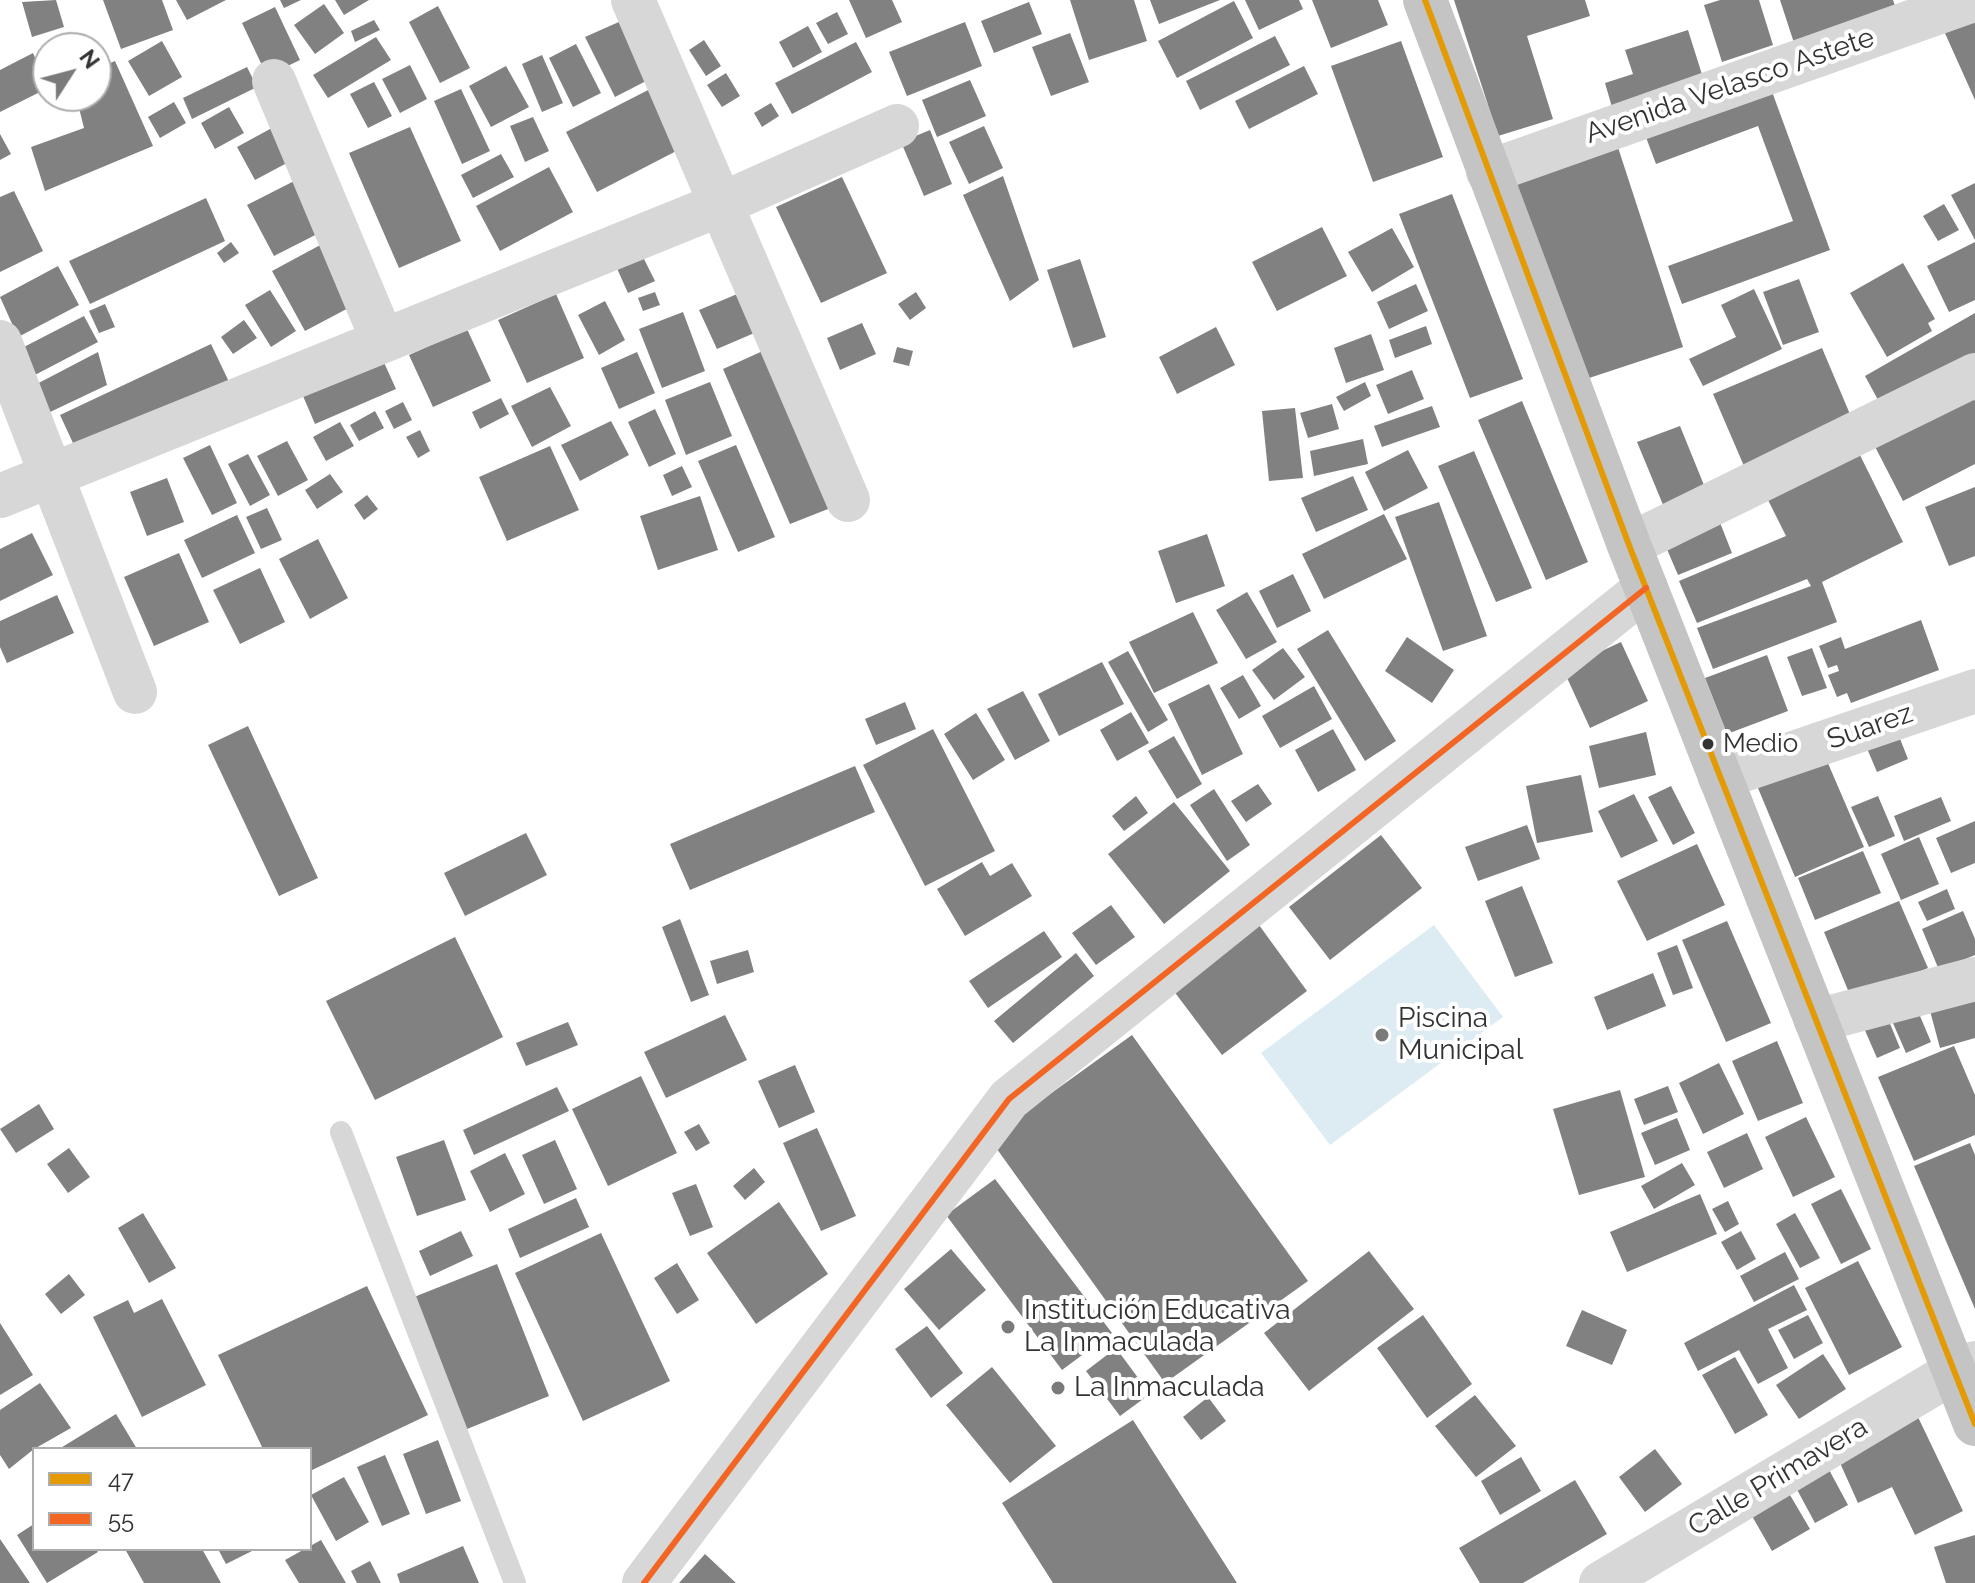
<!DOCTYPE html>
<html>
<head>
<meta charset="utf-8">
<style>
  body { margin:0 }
  #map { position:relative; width:1975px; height:1583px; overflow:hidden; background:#fff; font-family:Raleway,sans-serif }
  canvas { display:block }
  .legend { position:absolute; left:32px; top:1447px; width:280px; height:104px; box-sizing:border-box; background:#fff; border:2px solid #adadad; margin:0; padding:10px 14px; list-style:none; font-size:24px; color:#333 }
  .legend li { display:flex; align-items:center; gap:16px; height:40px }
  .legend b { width:40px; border:2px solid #adadad }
  .north { position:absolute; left:32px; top:32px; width:80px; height:80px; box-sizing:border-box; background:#fff; border:2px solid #adadad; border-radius:50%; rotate:54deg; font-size:22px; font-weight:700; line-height:32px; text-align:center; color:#333 }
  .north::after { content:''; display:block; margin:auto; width:28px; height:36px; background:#7a7a7a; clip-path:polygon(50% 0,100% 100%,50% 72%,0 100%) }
</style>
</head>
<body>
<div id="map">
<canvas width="1975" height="1583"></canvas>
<ul class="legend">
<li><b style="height:10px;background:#e39a05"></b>47</li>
<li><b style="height:10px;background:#f26522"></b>55</li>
</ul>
<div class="north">N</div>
</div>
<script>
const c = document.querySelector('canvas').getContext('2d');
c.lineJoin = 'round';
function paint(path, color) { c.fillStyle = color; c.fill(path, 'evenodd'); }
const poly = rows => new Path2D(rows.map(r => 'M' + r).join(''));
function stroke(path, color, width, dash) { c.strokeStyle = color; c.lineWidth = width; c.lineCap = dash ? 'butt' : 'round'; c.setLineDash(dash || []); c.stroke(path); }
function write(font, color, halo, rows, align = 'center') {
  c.font = font + ' Raleway,sans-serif'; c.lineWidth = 8; c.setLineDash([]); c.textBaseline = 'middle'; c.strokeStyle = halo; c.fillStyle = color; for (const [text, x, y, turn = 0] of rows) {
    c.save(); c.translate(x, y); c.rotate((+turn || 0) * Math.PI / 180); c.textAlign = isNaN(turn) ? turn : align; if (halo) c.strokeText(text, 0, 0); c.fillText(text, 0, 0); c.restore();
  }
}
const water = poly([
  [1434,925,1503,1017,1330,1145,1261,1053]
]);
const building = poly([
  [56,0,64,27,32,37,22,2],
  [103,0,162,0,173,30,121,49],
  [176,0,226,0,187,20],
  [280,0,301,0,284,8],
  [335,0,369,0,344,15],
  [849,0,892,0,902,22,866,38],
  [1070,0,1134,0,1147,41,1089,60],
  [1150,0,1220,0,1159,24],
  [1245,0,1299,0,1303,9,1259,30],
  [1312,0,1378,0,1388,25,1331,48],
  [1454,0,1585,0,1590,16,1527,36,1553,119,1498,136],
  [1720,0,1759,0,1773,45,1722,62,1704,5],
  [1780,0,1893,0,1899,17,1796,49],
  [1234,1,1253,38,1177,78,1158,41],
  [1029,2,1042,34,994,53,981,21],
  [324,4,344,33,315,54,294,25],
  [438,6,470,68,440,83,409,22],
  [275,7,300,60,267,76,242,23],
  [837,12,848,34,828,44,816,23],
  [1975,18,1975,100,1944,31],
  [374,20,380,30,355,42,351,31],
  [621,21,650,79,615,97,585,37],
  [965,22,982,66,907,96,889,52],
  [808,26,822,52,793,68,779,42],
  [1688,30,1705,84,1614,114,1605,83,1633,74,1625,50],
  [1070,33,1089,82,1051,96,1032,47],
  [1275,36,1290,65,1200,110,1186,81],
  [376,37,391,60,328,98,313,75],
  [704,40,721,66,706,76,689,50],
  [162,41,182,77,149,96,128,61],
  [1401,41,1443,157,1373,182,1331,66],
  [856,42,872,72,792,114,775,83],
  [576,44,601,93,573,107,549,58],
  [33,53,48,88,0,112,0,70],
  [542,55,563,103,542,112,522,64],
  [115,61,153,146,45,191,31,147,84,128,76,96,96,96,96,69],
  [410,65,427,99,400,113,382,79],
  [506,66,529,107,491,127,469,86],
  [1304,66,1318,94,1249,129,1235,101],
  [247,67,257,87,192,119,183,98],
  [726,73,740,96,722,107,707,85],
  [1767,78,1830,250,1682,304,1668,266,1793,221,1758,126,1656,164,1641,124],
  [970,80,986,116,937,137,922,100],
  [374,82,392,116,368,128,350,94],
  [656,86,686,146,597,192,566,132],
  [461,89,490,151,462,164,434,101],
  [174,102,186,123,160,138,148,117],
  [771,103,779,116,762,127,754,113],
  [229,107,244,133,215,149,201,123],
  [533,117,549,151,525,162,510,126],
  [281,123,300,156,255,180,237,147],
  [984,126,1003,168,969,184,949,142],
  [410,127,461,241,399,268,349,153],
  [930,130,952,184,924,196,901,142],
  [1613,132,1683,347,1577,382,1507,166],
  [0,134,11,154,0,160],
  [501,154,514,177,473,198,461,175],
  [549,167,573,212,500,251,476,206],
  [1003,176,1039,280,1010,301,963,195],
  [842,177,887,273,821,303,776,207],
  [300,178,327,229,274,256,247,205],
  [1975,183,1975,240,1951,195],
  [14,191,43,251,0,272,0,197],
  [1452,194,1523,379,1470,398,1399,214],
  [206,198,225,241,90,304,69,261],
  [1944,204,1959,230,1938,241,1923,216],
  [1322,227,1347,276,1277,311,1252,262],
  [1392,228,1414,267,1372,292,1348,252],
  [231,242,239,253,224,263,217,253],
  [1975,242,1975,300,1949,312,1927,266],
  [324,243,356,304,305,331,272,271],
  [640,251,655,281,628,293,615,264],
  [1080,259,1106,337,1073,348,1047,270],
  [1903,263,1935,319,1928,323,1932,331,1887,357,1850,293],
  [58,266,79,305,18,337,0,297],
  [1799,279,1819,332,1783,345,1763,292],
  [1416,284,1428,311,1389,329,1377,302],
  [1754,289,1782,349,1703,386,1689,359,1736,337,1721,305],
  [270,290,296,331,271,347,245,305],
  [655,292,660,305,643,311,638,298],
  [742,292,759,331,717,349,699,310],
  [916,292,926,308,910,320,898,304],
  [556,294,584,358,527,383,498,320],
  [605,301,625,340,599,355,578,315],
  [105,304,115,327,99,333,89,311],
  [683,312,705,371,662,388,639,329],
  [1975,313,1975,357,1883,409,1865,376],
  [84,316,98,342,33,376,20,349],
  [244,320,257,338,233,354,221,337],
  [862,323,876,354,840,370,827,338],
  [1426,326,1432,344,1395,358,1389,340],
  [1216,327,1235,365,1177,394,1159,357],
  [467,329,491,381,433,407,409,355],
  [1371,334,1384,370,1346,383,1334,348],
  [211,344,230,384,79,456,60,415],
  [377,347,396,389,315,424,297,382],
  [897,347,913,351,909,366,893,362],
  [1822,348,1855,426,1747,473,1713,394],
  [765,350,833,507,790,524,723,369],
  [98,352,107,385,48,413,31,387],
  [637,352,655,393,619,409,601,368],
  [1412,370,1424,399,1388,414,1376,385],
  [710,382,732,436,686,455,665,400],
  [1365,382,1371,396,1344,411,1336,397],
  [1965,382,1975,401,1975,464,1903,501,1868,433],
  [550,387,571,426,532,447,511,406],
  [501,398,509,414,480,429,472,412],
  [1522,401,1588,562,1546,580,1478,420],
  [403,402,412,420,394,429,385,411],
  [1332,404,1339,429,1308,438,1300,413],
  [1432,406,1440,427,1382,447,1374,426],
  [1295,408,1303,478,1269,481,1262,411],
  [655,409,676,454,649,467,628,422],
  [375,411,384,428,359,441,350,425],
  [611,421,629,455,580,481,561,445],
  [340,422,354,446,326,461,313,437],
  [1680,426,1708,495,1666,512,1637,442],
  [420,430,430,451,418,458,406,437],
  [1363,439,1368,464,1314,476,1310,451],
  [287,441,308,480,278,496,257,456],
  [210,445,237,503,212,515,183,458],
  [736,445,775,537,738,552,698,461],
  [1855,445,1903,542,1822,582,1837,622,1713,669,1697,628,1811,586,1807,579,1697,623,1679,581,1786,536,1763,490],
  [550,446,579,510,507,541,479,477],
  [1408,450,1428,488,1384,511,1365,472],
  [1474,451,1532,588,1496,602,1438,466],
  [248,454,270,495,250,506,228,464],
  [682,466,692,487,672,496,663,475],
  [330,474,343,492,317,509,305,490],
  [1353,476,1368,510,1316,532,1301,498],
  [167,478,184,522,147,536,130,492],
  [1975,487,1975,556,1949,566,1925,507],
  [367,495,378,509,364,520,354,505],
  [700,496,718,550,658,570,640,516],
  [1439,502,1487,636,1443,651,1395,517],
  [267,508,282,540,261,549,246,517],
  [1715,510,1732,553,1678,575,1660,533],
  [1384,514,1407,559,1324,599,1302,554],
  [237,515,255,553,202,578,184,540],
  [32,533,53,575,0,601,0,549],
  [1207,534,1225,586,1176,603,1158,551],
  [318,539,348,598,310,619,279,559],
  [179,553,209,622,154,646,124,577],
  [260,568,285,622,240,644,213,590],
  [1293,574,1311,611,1277,628,1259,591],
  [1247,592,1277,642,1246,659,1216,610],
  [57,595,74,633,7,663,0,647,0,621],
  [1193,612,1218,663,1154,693,1129,642],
  [1921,620,1939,670,1851,703,1847,693,1837,697,1828,675,1839,671,1837,665,1828,668,1819,646,1841,637,1845,649],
  [1328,630,1396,741,1365,761,1297,649],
  [1407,637,1454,670,1432,703,1385,671],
  [1621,642,1648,701,1590,728,1563,669],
  [1283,648,1305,677,1274,700,1252,670],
  [1812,648,1827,688,1802,696,1787,657],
  [1128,651,1168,720,1148,732,1108,662],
  [1767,655,1788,711,1727,734,1705,678],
  [1102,662,1124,704,1059,736,1038,694],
  [1243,675,1261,706,1239,719,1220,688],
  [1209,684,1243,754,1202,775,1168,704],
  [1314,686,1332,719,1280,748,1262,716],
  [1023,691,1050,741,1015,760,987,709],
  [905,702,916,729,876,745,865,719],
  [1131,712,1149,743,1117,761,1100,730],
  [976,713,1005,760,973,780,944,734],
  [248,726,318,878,279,896,208,745],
  [1895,726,1908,759,1877,772,1863,739],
  [933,729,995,851,925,886,863,765],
  [1333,729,1356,770,1318,792,1295,750],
  [1646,732,1656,775,1599,788,1589,746],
  [1174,736,1202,784,1177,799,1148,751],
  [1821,747,1864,847,1795,877,1753,776],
  [855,766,875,812,690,890,670,844],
  [1581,775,1593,832,1537,843,1526,786],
  [1258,784,1272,804,1246,822,1231,801],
  [1671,786,1695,833,1673,845,1648,797],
  [1214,789,1250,845,1227,861,1190,805],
  [1634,794,1658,841,1621,858,1598,811],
  [1136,796,1148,813,1124,831,1112,816],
  [1878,796,1895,836,1869,847,1851,807],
  [1941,797,1951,821,1904,841,1894,816],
  [1174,802,1230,871,1164,924,1108,854],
  [1975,821,1975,863,1951,873,1936,838],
  [1527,825,1540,859,1478,881,1465,847],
  [526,833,547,875,465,916,444,873],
  [1381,835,1422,888,1330,960,1289,907],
  [1919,837,1939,884,1901,900,1881,854],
  [1697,844,1725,905,1647,941,1617,881],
  [1863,851,1881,893,1815,920,1798,878],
  [982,862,990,876,1012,863,1032,896,965,936,937,889],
  [1522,886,1553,963,1515,977,1485,901],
  [1947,889,1955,909,1927,921,1918,902],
  [1899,901,1928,968,1852,1000,1824,932],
  [1111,905,1135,937,1096,965,1072,933],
  [1963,911,1975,939,1975,955,1939,970,1922,929],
  [680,919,709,995,691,1002,662,927],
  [1727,921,1771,1023,1726,1042,1682,940],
  [1259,925,1307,991,1222,1055,1173,990],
  [1044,931,1062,957,988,1008,969,981],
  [455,937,503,1037,375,1100,326,1001],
  [1677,945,1693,988,1673,995,1657,953],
  [748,950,754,972,717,984,710,961],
  [1076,953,1094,976,1013,1043,994,1021],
  [1653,973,1666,1006,1607,1030,1594,997],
  [1975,983,1975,1038,1940,1048,1926,996],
  [1912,997,1931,1042,1906,1053,1886,1007],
  [1884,1009,1900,1048,1877,1058,1860,1019],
  [725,1015,747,1060,666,1098,644,1052],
  [568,1022,578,1045,526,1066,516,1043],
  [1132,1035,1308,1281,1165,1383,989,1138],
  [1777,1041,1803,1103,1758,1121,1732,1061],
  [1954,1046,1975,1095,1975,1135,1914,1161,1878,1077],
  [1719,1063,1744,1114,1703,1134,1679,1083],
  [795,1065,815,1112,779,1128,758,1081],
  [641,1076,677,1153,608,1186,572,1109],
  [1668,1086,1678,1112,1644,1125,1634,1099],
  [557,1087,569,1111,474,1155,463,1130],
  [1620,1090,1645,1177,1579,1195,1553,1109],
  [39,1104,54,1129,16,1153,0,1129],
  [1806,1117,1835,1177,1793,1197,1765,1137],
  [1677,1118,1690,1150,1655,1165,1641,1133],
  [699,1124,710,1143,696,1151,684,1132],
  [817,1128,856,1216,821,1231,783,1143],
  [1747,1133,1763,1169,1724,1188,1707,1152],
  [444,1140,466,1200,417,1216,396,1157],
  [555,1140,577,1189,544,1204,522,1155],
  [1970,1143,1975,1155,1975,1309,1914,1166],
  [69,1148,90,1177,68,1193,47,1164],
  [505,1153,525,1194,490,1212,470,1171],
  [1682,1163,1695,1185,1654,1209,1641,1186],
  [754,1168,765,1182,745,1200,733,1186],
  [995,1179,1112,1333,1062,1370,946,1215],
  [696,1184,713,1227,690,1236,672,1193],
  [1841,1189,1871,1249,1841,1264,1811,1204],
  [1700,1194,1717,1234,1627,1272,1610,1232],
  [576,1198,589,1227,520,1258,508,1229],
  [1728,1201,1739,1224,1725,1232,1712,1209],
  [779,1202,828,1274,756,1324,707,1253],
  [143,1213,176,1268,149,1283,118,1228],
  [1795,1213,1820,1258,1800,1268,1776,1224],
  [461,1231,473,1256,430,1276,419,1251],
  [1741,1231,1756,1259,1737,1270,1721,1242],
  [601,1233,670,1381,583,1421,515,1273],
  [951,1249,986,1290,939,1330,904,1289],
  [1369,1251,1414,1309,1309,1391,1264,1333],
  [1785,1252,1799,1279,1754,1302,1740,1276],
  [1858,1261,1902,1347,1849,1375,1805,1288],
  [677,1263,699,1300,677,1314,654,1278],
  [497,1264,549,1396,462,1431,409,1299],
  [69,1274,85,1295,61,1314,45,1294],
  [1794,1285,1807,1310,1768,1329,1788,1368,1758,1384,1739,1350,1698,1371,1684,1343],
  [367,1286,428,1415,310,1471,310,1449,263,1449,218,1355],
  [162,1299,206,1385,142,1417,93,1317,128,1300,134,1313],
  [1582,1310,1627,1330,1612,1365,1566,1346],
  [1423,1315,1472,1384,1427,1418,1377,1348],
  [1808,1315,1823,1343,1794,1359,1778,1330],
  [0,1323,33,1375,0,1395],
  [927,1326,963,1373,931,1398,895,1349],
  [1116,1348,1150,1394,1120,1416,1086,1371],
  [1823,1354,1846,1389,1799,1419,1776,1385],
  [1735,1357,1768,1415,1735,1434,1702,1375],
  [992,1367,1056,1446,1010,1483,946,1405],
  [40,1383,71,1428,34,1449,9,1469,0,1455,0,1410],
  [1475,1395,1516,1446,1476,1477,1435,1426],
  [1208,1397,1226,1421,1201,1440,1183,1417],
  [116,1414,137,1449,59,1449],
  [1917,1415,1963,1511,1915,1535,1892,1487,1858,1503,1836,1454],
  [1133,1420,1237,1583,1053,1583,1002,1503],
  [438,1440,461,1501,426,1514,403,1454],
  [1655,1449,1682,1484,1645,1512,1619,1477],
  [385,1455,410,1514,382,1526,357,1467],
  [1521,1457,1541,1491,1500,1515,1481,1481],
  [1827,1466,1848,1505,1815,1523,1794,1484],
  [344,1477,369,1522,336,1541,311,1495],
  [1575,1480,1607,1534,1523,1583,1480,1583,1459,1548],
  [1790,1495,1810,1529,1772,1551,1752,1516],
  [34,1524,34,1549,96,1549,98,1552,47,1583,17,1535],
  [1975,1535,1975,1583,1946,1583,1934,1547],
  [0,1539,30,1583,0,1583],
  [321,1540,346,1583,299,1583,285,1560],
  [463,1546,479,1583,400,1583,397,1574],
  [125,1549,202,1549,221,1583,144,1583],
  [218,1549,256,1549,226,1564],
  [705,1554,736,1583,679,1583],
  [370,1561,381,1583,357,1583,351,1571]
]);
const lane = poly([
  [341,1132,515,1583]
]);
const street = poly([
  [633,0,848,500],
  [274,81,383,341],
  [1488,172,1973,0],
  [0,342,135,692],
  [0,496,719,205,897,126],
  [1629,545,1975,375],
  [1720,778,1975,691],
  [1816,1021,1975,979],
  [644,1583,1009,1099,1646,588],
  [1601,1583,1955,1371,1975,1363]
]);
const highway = poly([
  [1425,0,1629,545,1975,1424]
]);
const bus1 = poly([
  [1425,0,1629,545,1975,1424]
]);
const bus2 = poly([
  [644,1583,1009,1099,1646,588]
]);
const markers = [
  [1708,744,7,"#333"],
  [1382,1035,8,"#7a7a7a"],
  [1008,1327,8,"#7a7a7a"],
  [1058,1388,8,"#7a7a7a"]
];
const busNames = [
  ["Medio",1723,744]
];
const streetNames = [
  ["Avenida Velasco Astete",1730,86,-19],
  ["Suarez",1870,727,-19],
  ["Calle Primavera",1778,1477,-31]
];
const poiNames = [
  ["Piscina",1398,1019],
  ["Municipal",1398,1051],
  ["Institución Educativa",1024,1311],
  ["La Inmaculada",1024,1343],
  ["La Inmaculada",1074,1388]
];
paint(water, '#ddebf3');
paint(building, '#818181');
stroke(lane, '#d7d7d7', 22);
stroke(street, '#d7d7d7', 44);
stroke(highway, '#c4c4c4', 44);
stroke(bus1, '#e39a05', 6);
stroke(bus2, '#f26522', 6);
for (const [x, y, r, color] of markers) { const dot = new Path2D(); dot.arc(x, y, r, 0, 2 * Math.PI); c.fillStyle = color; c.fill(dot); stroke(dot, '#fff', 3); }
write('26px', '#333', '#fff', busNames, 'left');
write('28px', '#333', '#fff', streetNames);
write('28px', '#333', '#fff', poiNames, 'left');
</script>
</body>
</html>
